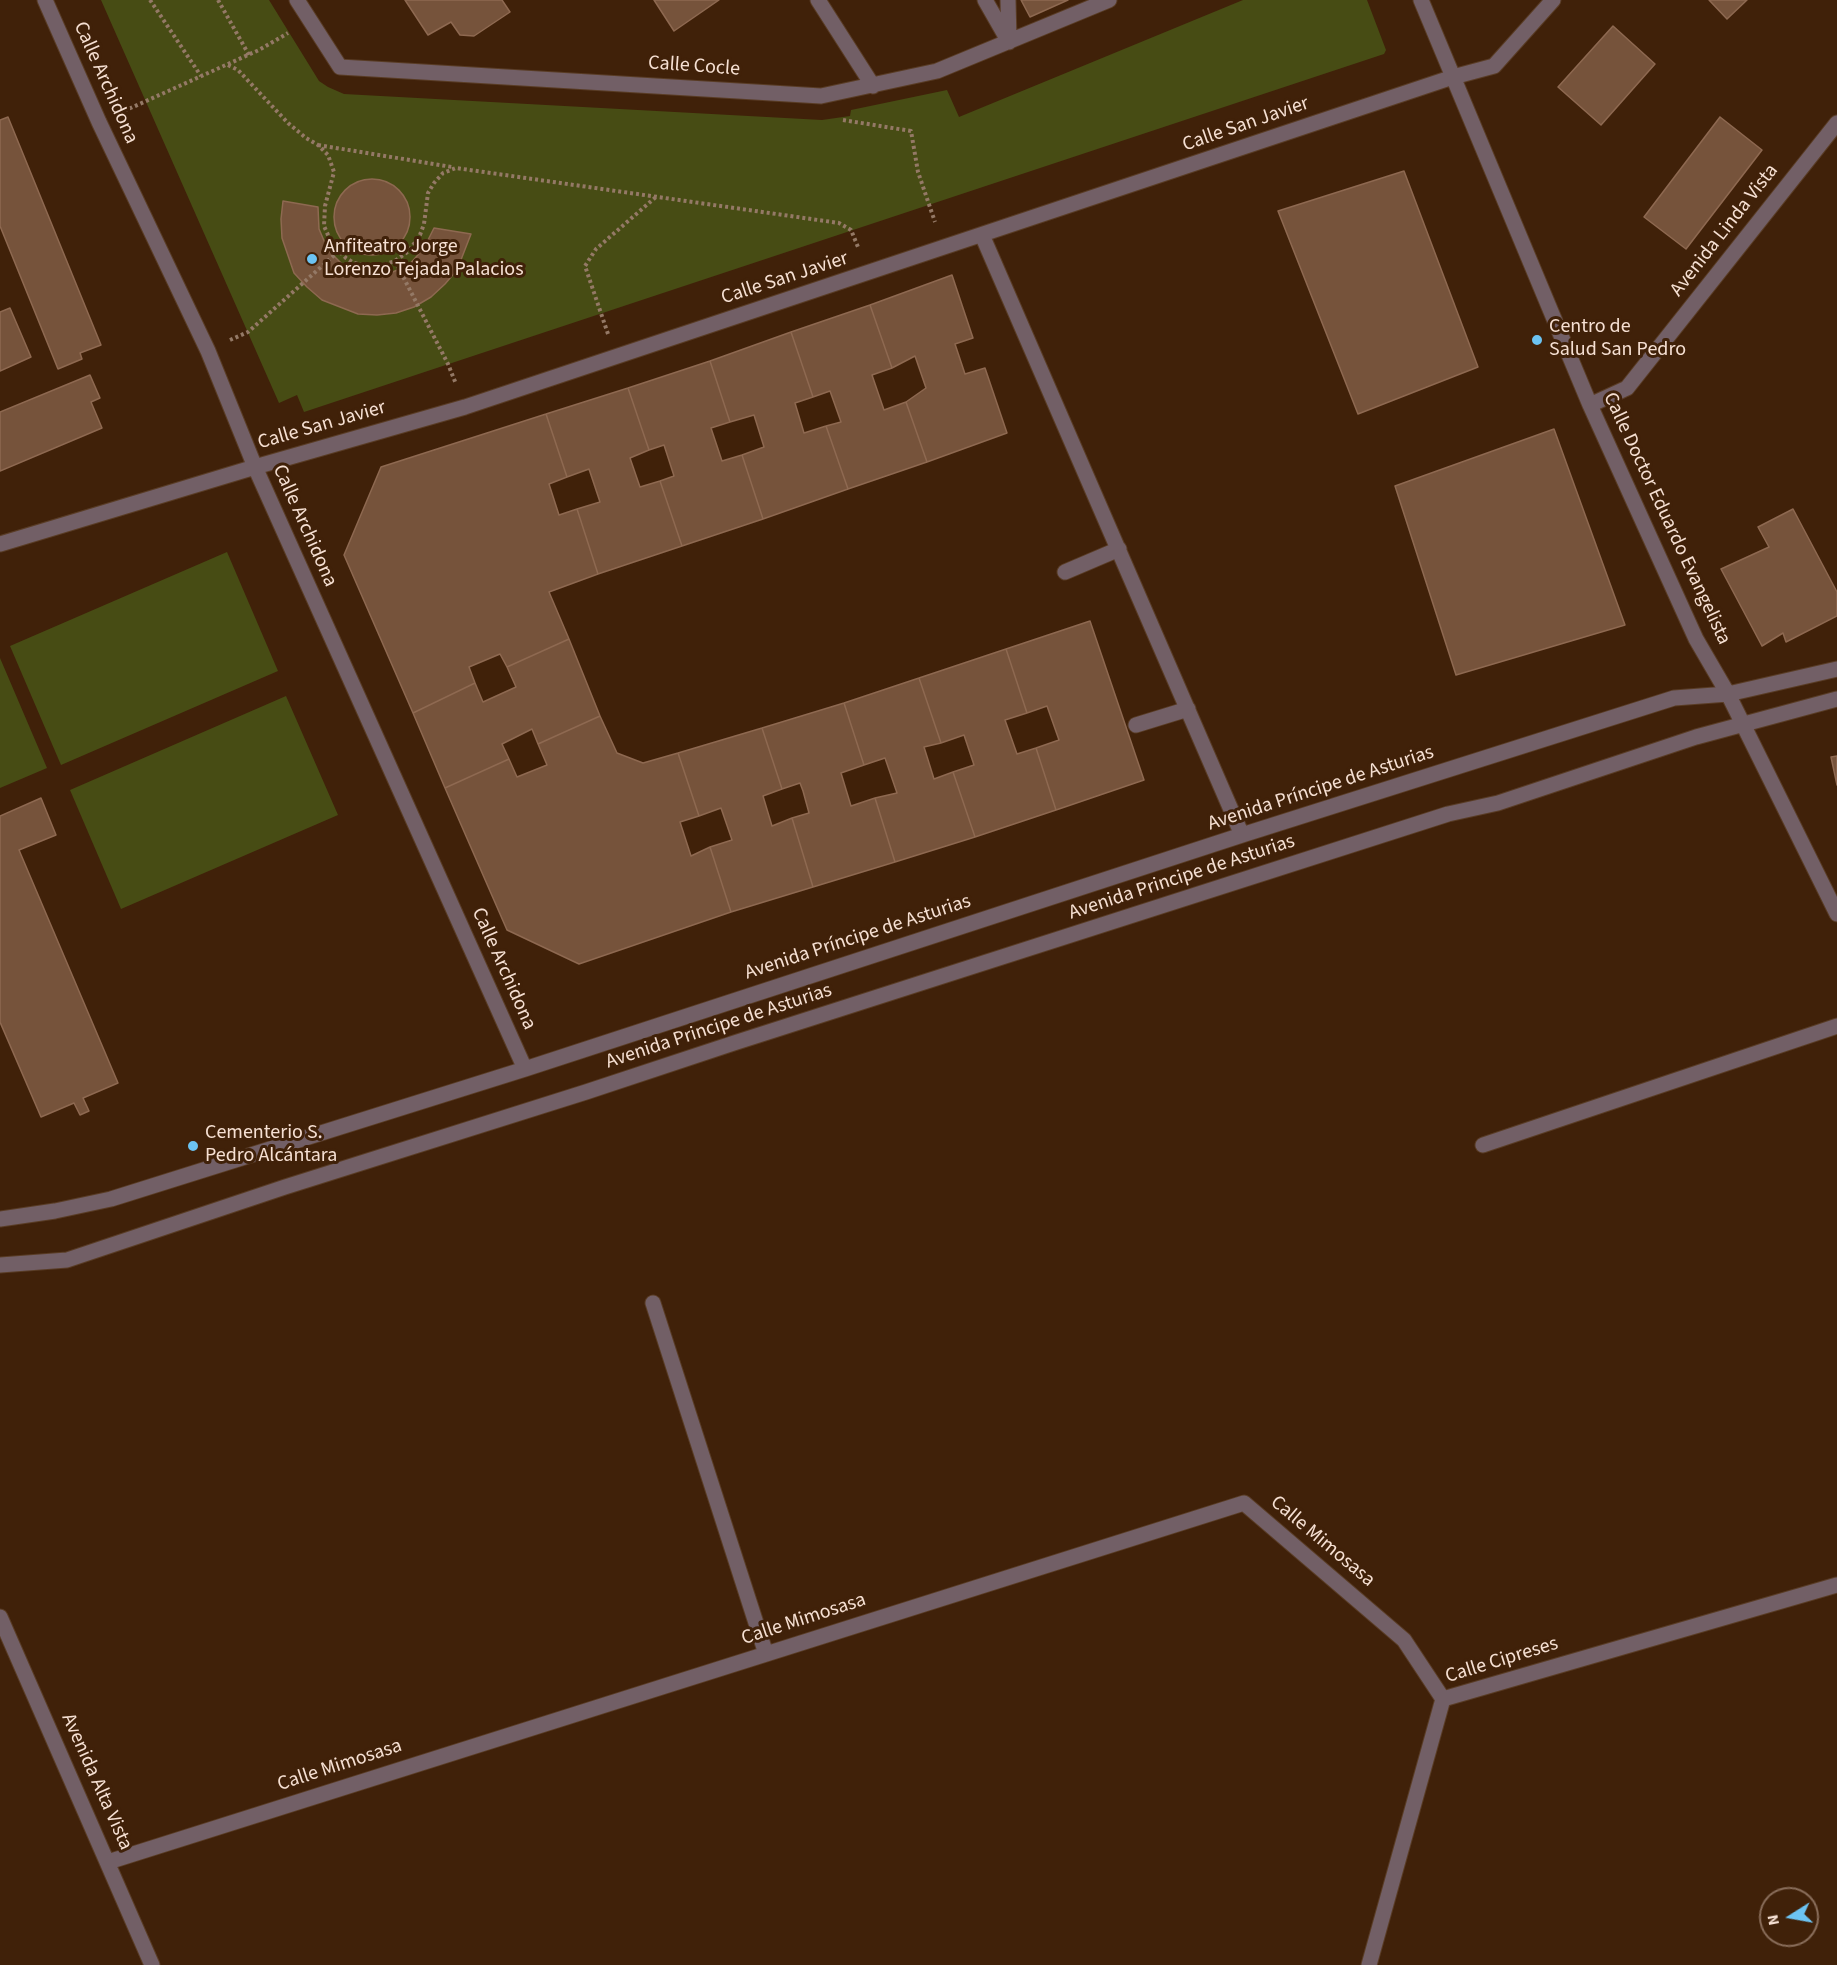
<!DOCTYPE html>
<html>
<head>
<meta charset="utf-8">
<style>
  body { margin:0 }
  #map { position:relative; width:1837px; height:1965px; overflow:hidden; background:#402109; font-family:"Source Sans 3",sans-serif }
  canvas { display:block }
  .north { position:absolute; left:1759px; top:1887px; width:60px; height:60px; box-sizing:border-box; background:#402109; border:2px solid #896d5a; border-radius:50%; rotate:259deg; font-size:16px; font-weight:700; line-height:24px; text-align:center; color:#f6e0d3 }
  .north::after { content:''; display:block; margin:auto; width:21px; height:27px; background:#6cc3f2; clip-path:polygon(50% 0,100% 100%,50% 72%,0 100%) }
</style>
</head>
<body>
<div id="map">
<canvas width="1837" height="1965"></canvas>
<div class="north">N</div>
</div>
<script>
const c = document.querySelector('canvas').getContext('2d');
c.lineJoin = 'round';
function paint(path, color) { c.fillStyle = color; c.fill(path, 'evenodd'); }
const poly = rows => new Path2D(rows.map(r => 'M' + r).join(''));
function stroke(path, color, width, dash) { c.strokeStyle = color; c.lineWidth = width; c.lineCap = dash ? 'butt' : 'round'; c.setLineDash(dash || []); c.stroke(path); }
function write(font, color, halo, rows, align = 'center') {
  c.font = font + ' "Source Sans 3",sans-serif'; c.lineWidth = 6; c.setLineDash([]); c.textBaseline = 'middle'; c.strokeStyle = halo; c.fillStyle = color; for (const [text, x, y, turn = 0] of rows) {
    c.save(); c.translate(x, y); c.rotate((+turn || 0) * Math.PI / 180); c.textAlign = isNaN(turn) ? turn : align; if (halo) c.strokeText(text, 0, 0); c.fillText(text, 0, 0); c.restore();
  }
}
const green = poly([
  [101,0,269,0,319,81,328,87,344,94,822,120,850,116,851,110,947,90,959,117,1243,0,1367,0,1386,50,1384,54,304,412,297,395,279,403],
  [227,552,278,671,61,765,10,646],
  [0,658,47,768,0,788],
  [286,696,338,815,121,909,70,790]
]);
const building = poly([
  [405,0,502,0,510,12,474,36,460,35,451,22,428,35,405,0],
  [654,0,719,0,674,31,654,0],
  [1021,0,1068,0,1030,17,1021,0],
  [1709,0,1747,0,1727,19,1709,0],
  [1613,26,1655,64,1601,125,1558,87,1613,26],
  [8,117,101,345,80,353,82,359,58,369,0,226,0,120,8,117],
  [1720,117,1762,150,1686,249,1644,217,1720,117],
  [1404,171,1478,367,1358,414,1278,211,1404,171],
  '334 217a38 38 0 1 1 76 0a38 38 0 1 1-76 0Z',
  [283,201,318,207,319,229,328,250,344,266,365,274,388,274,409,265,424,248,434,228,471,234,457,270,445,284,431,297,414,307,396,313,377,315,358,314,322,300,307,287,294,273,282,238,281,219,283,201],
  [952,275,973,338,955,344,965,374,985,368,1007,433,927,462,906,402,926,388,915,356,892,368,870,305,952,275],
  [870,305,892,368,872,375,884,410,906,402,927,462,848,489,826,426,841,422,830,391,813,397,791,332,870,305],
  [10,308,31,357,0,371,0,312,10,308],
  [791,332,813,397,795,403,804,433,826,426,848,489,763,519,742,455,764,447,754,415,730,422,710,361,791,332],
  [710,361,730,422,711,428,722,461,742,455,763,519,682,546,660,481,674,476,664,445,649,450,628,388,710,361],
  [90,375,100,398,91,402,102,428,0,471,0,412,90,375],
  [628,388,649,450,630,458,640,487,660,481,682,546,598,574,577,509,600,502,589,469,567,477,546,414,628,388],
  [546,414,567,477,549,484,559,515,577,509,598,574,549,592,569,639,507,667,500,654,469,667,475,683,413,713,344,555,381,467,546,414],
  [1554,429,1625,625,1456,675,1395,486,1554,429],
  [1793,509,1837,592,1837,616,1786,642,1783,633,1762,646,1721,569,1769,547,1758,527,1793,509],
  [1090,621,1144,780,1056,810,1036,748,1059,740,1047,706,1027,713,1006,649,1090,621],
  [569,639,600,716,538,744,532,729,502,744,509,759,445,788,413,713,475,683,483,702,516,687,507,667,569,639],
  [1006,649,1027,713,1005,720,1017,754,1036,748,1056,810,975,837,953,772,974,765,964,735,941,743,919,678,1006,649],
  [919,678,941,743,924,747,934,779,953,772,975,837,895,862,875,798,897,793,885,758,864,765,844,703,919,678],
  [844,703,864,765,841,773,851,806,875,798,895,862,813,887,792,818,809,813,803,791,800,783,782,789,762,728,844,703],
  [600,716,617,753,643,763,678,753,699,816,680,822,691,856,710,847,731,912,579,964,507,930,445,788,509,759,517,777,547,765,538,744,600,716],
  [762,728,782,789,763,796,772,826,792,818,813,887,731,912,710,847,732,840,721,808,699,816,678,753,762,728],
  [1837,756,1837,785,1831,757,1837,756],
  [41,798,56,835,19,850,118,1083,83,1098,89,1111,80,1115,74,1103,41,1117,0,1022,0,816,41,798]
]);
const path = poly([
  [150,0,201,76],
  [218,0,249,55],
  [228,65,238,70,288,123,306,138,318,145,328,155,334,172,325,206,324,226,332,244,346,258,354,263,364,265,383,265,395,261,409,251,420,235,424,224,428,193,434,183,443,173,456,168,839,223,851,230,858,247],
  [124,111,259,50,288,33],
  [843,120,911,131,918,172,935,222],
  [318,145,452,167],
  [395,261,448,364,456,384],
  [608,334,585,266,596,249,657,196],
  [230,340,248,332,339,251]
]);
const minor = poly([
  [45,0,99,122,208,351,255,467,525,1069],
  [297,0,340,67,821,96,937,71,1109,0],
  [818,0,873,86],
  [985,0,1009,42],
  [1008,0,1009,39],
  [1421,0,1590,405,1696,639,1728,694,1837,914],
  [982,235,1242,835],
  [1590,405,1627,388,1837,123],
  [0,544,255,467,465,407,1453,77,1494,66,1553,0],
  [1065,572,1119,549],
  [1136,725,1188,709],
  [1483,1145,1837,1026],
  [0,1219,55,1211,111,1199,525,1069,1242,835,1674,698,1728,694,1837,669],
  [0,1265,67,1260,285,1187,586,1092,734,1043,1448,814,1498,803,1696,737,1837,699],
  [653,1303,766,1654],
  [0,1617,152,1965],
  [108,1862,1244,1503,1404,1640,1443,1699],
  [1369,1965,1443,1699,1837,1585]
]);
const markers = [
  [312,259,6,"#6cc3f2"],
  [1537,340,6,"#6cc3f2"],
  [193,1146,6,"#6cc3f2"]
];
const streetNames = [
  ["Calle Cocle",694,67,4],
  ["Calle Archidona",105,83,66],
  ["Calle San Javier",1246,125,-19],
  ["Avenida Linda Vista",1725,231,-52],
  ["Calle San Javier",785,279,-18],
  ["Calle San Javier",322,426,-16],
  ["Calle Doctor Eduardo Evangelista",1666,519,65],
  ["Calle Archidona",304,526,66],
  ["Avenida Príncipe de Asturias",1321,789,-18],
  ["Avenida Principe de Asturias",1182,878,-18],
  ["Avenida Príncipe de Asturias",858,938,-18],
  ["Calle Archidona",503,969,66],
  ["Avenida Principe de Asturias",719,1027,-18],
  ["Calle Mimosasa",1322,1542,40],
  ["Calle Mimosasa",804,1620,-18],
  ["Calle Cipreses",1502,1661,-17],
  ["Calle Mimosasa",340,1766,-18],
  ["Avenida Alta Vista",96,1782,66]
];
const poiNames = [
  ["Anfiteatro Jorge",324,248],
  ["Lorenzo Tejada Palacios",324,271],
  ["Centro de",1549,328],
  ["Salud San Pedro",1549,351],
  ["Cementerio S.",205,1134],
  ["Pedro Alcántara",205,1157]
];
paint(green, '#474c14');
paint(building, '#76533b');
stroke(building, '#8e6951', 1.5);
stroke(minor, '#593c25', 17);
stroke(path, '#947966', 4, [3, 3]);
stroke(minor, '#725f66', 15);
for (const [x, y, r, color] of markers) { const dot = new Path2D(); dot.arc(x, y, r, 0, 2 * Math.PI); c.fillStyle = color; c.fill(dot); stroke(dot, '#402109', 2); }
write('20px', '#f6e0d3', '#402109', streetNames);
write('20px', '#f6e0d3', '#402109', poiNames, 'left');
</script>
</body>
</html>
